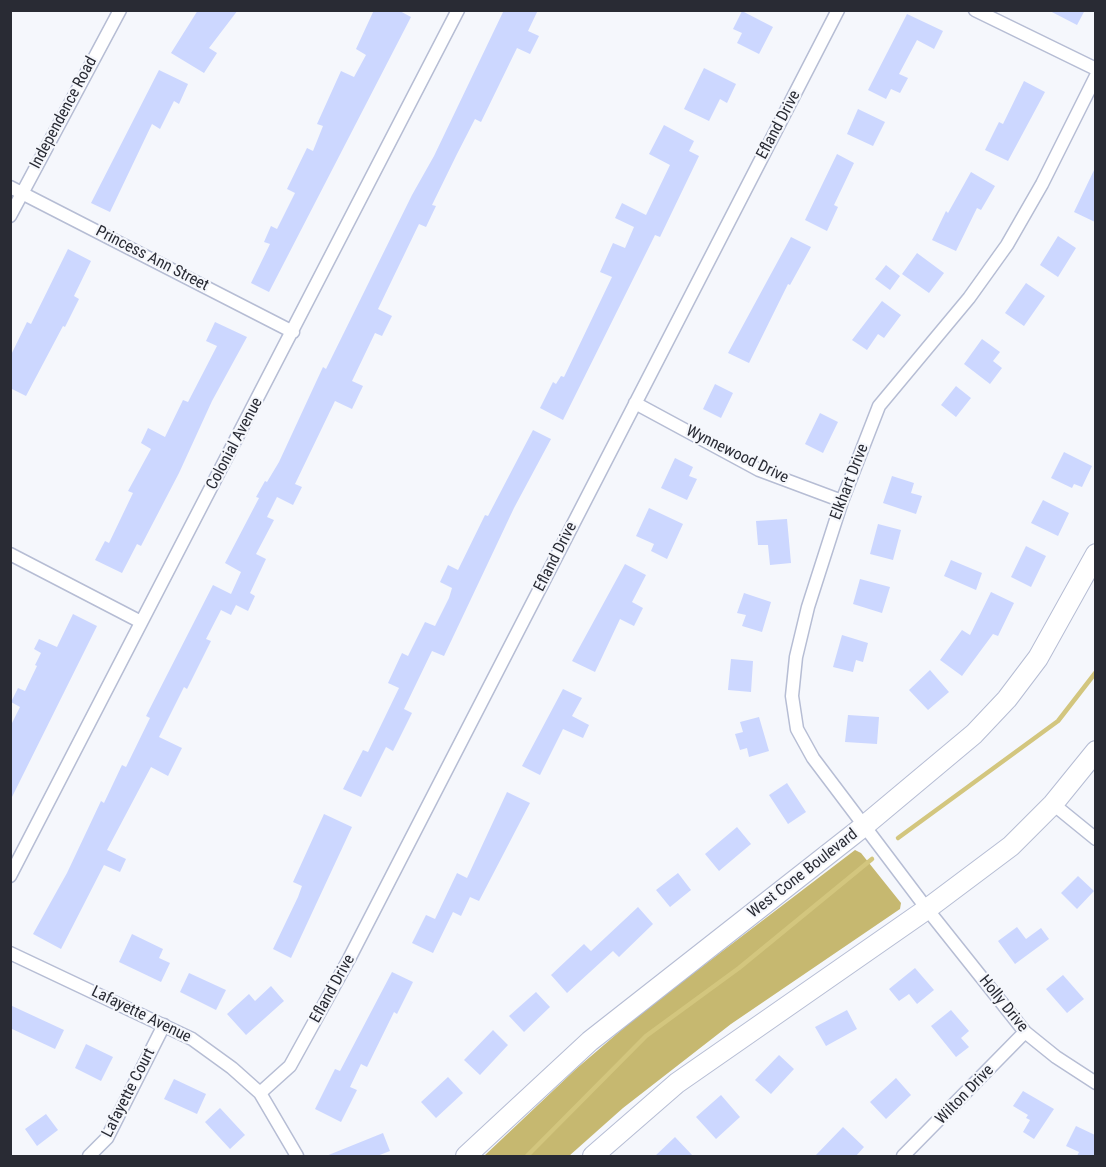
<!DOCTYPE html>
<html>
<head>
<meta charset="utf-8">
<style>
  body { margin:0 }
  #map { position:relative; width:1106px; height:1167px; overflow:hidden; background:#f5f7fc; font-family:"Roboto Condensed",sans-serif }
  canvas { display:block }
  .frame { position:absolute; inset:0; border:12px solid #292b34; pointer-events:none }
</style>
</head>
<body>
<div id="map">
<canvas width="1106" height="1167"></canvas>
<div class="frame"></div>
</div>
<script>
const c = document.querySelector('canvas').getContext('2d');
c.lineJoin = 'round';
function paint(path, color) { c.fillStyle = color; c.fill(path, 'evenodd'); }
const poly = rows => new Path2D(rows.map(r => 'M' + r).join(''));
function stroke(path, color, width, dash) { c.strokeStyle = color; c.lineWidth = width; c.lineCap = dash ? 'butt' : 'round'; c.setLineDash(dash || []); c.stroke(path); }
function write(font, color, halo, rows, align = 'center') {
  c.font = font + ' "Roboto Condensed",sans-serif'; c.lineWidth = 4.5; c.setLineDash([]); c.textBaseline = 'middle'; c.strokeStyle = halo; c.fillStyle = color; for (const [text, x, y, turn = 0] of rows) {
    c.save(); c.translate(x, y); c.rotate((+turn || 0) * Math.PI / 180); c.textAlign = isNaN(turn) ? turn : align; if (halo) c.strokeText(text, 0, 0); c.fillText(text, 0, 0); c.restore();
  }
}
const forest = poly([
  [855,850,861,853,901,903,900,909,731,1024,623,1108,569,1156,484,1156,576,1069,640,1014]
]);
const stream = poly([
  [898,838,1058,721,1096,672],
  [527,1156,646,1036,739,968,872,859]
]);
const building = poly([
  [198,10,238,10,209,48,217,53,204,73,171,53],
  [374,10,398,10,411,17,269,292,251,283,270,244,264,242,271,226,277,229,295,193,287,189,307,148,313,151,323,126,317,124,341,71,354,77,366,55,356,49],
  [504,10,538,10,528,31,539,36,530,54,517,48,481,122,475,119,457,154,432,205,436,206,426,227,419,224,378,309,392,316,382,336,375,333,352,381,363,386,352,409,335,401,295,484,302,487,293,505,277,497,267,517,274,520,256,554,266,559,250,593,255,596,248,611,236,605,231,615,221,610,206,639,211,641,187,689,184,687,159,737,182,748,168,776,151,767,107,850,126,859,120,872,104,865,61,949,33,934,67,873,101,801,104,803,122,765,126,767,150,718,146,716,213,585,231,594,241,572,225,563,259,498,256,497,265,481,267,482,279,462,323,367,326,369,412,195,434,156],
  [1048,10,1085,10,1077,25],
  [742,11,773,27,759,54,737,43,742,33,733,29],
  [907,14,943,31,934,49,917,40,899,74,908,78,900,93,891,89,886,99,868,90],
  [704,68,736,84,727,103,720,99,709,121,684,109],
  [159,70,188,84,179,104,174,101,160,129,152,124,110,212,91,203],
  [1024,81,1045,92,1008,161,985,150,999,122,1003,124],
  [858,109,885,122,873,146,847,134],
  [664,125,694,141,689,151,699,156,660,237,655,235,563,420,540,408,553,382,556,384,561,376,564,377,612,277,600,272,613,243,625,248,634,227,615,218,622,203,646,215,670,165,649,154],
  [837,154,854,163,834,205,838,207,827,231,805,220],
  [1095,168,1095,222,1074,212],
  [971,172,995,186,981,210,977,208,956,251,932,240,946,211,948,213],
  [1058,236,1076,248,1058,277,1040,265],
  [791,237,811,247,790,285,788,284,749,363,728,353],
  [68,249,91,261,74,296,79,299,65,327,63,326,26,396,10,388,10,357,27,322,31,324],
  [917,253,944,273,929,293,902,274],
  [886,265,900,276,890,290,875,279],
  [1026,283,1045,296,1024,326,1005,313],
  [882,301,901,315,884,338,878,334,867,350,852,340],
  [215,322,247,337,212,401,179,473,141,546,137,544,122,573,95,560,105,541,109,543,133,493,128,491,151,449,141,443,148,428,165,437,183,400,188,402,217,346,206,341],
  [982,339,1000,352,993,361,1002,368,990,384,964,364],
  [715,384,733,393,721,418,703,409],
  [956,386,971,398,956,417,941,405],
  [820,413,838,422,823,453,805,444],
  [533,430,551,439,514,508,444,656,432,651,404,709,412,713,393,751,386,747,361,797,343,789,363,750,368,752,399,688,388,683,402,653,408,656,425,622,435,626,449,598,452,588,440,582,448,565,458,570,485,515,488,516],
  [1064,452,1092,466,1082,487,1074,484,1072,488,1051,478],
  [675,458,693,467,689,476,697,479,687,500,661,488],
  [892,476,914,483,911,493,922,496,916,514,883,503],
  [1043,500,1069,513,1058,536,1031,523],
  [649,508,683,524,667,559,651,551,654,544,636,536],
  [787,519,791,563,770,565,768,545,758,545,756,521],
  [878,524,901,530,893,560,870,554],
  [1026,546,1046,556,1031,587,1011,577],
  [951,560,982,573,976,590,944,576],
  [625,564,646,575,632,602,643,608,634,626,620,619,595,672,572,661],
  [860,579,890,587,882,613,853,604],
  [991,592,1014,603,998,636,993,634,962,676,940,660,962,630,970,635],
  [744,593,771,602,762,632,742,626,746,615,737,613],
  [73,614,97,626,10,801,10,727,20,707,11,702,18,688,25,691,37,666,35,665,41,653,34,649,39,639,57,647],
  [842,635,868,643,863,662,856,660,853,672,833,667],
  [731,659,753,661,751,692,728,690],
  [930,670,949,692,928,710,909,690],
  [563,689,582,698,572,716,589,725,583,738,563,729,540,775,522,766],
  [848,715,879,717,877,744,845,742],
  [759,717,769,751,749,757,747,748,740,750,735,734,743,732,740,722],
  [787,783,806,812,788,824,769,795],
  [507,792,530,803,479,901,470,897,461,916,453,912,433,953,412,943,426,915,435,919,457,873,467,878],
  [324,814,352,827,291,958,273,949,298,897,302,886,293,882],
  [737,827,751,844,719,871,705,854],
  [678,873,691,890,670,907,656,890],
  [1078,876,1094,891,1077,909,1061,893],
  [638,907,653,924,619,957,613,951,567,993,551,975,584,944,591,951],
  [1017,927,1026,939,1041,928,1049,939,1015,964,998,941],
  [132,934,163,949,159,958,170,963,161,982,119,962],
  [915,968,934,990,917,1004,909,994,899,1001,889,989],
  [392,972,413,982,397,1014,394,1012,367,1067,361,1064,350,1087,357,1090,341,1122,315,1109,335,1069,340,1071],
  [189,973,226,990,216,1010,180,992],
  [1063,975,1084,999,1067,1013,1046,989],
  [271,986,284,1001,246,1035,227,1014,249,994,255,1001],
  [536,992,550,1007,524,1032,509,1016],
  [10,1005,64,1030,55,1049,10,1028],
  [847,1010,857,1029,826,1046,815,1027],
  [951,1010,969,1031,961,1038,969,1047,956,1057,931,1026],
  [493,1030,508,1045,480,1075,464,1060],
  [86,1044,113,1057,101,1081,75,1068],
  [779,1055,794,1069,771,1094,755,1080],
  [448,1077,463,1093,436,1118,421,1102],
  [896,1078,911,1095,886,1119,870,1102],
  [174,1079,206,1094,197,1114,164,1099],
  [1023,1091,1054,1109,1034,1139,1023,1132,1030,1120,1026,1118,1028,1115,1013,1106],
  [721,1095,740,1117,716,1139,696,1117],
  [220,1108,245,1135,230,1149,205,1122],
  [46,1114,58,1130,37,1146,25,1129],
  [1076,1126,1095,1135,1095,1156,1077,1156,1079,1152,1066,1146],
  [843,1127,864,1147,856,1156,815,1156],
  [383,1133,390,1151,377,1156,326,1156],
  [675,1137,693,1156,655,1156]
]);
const minor = poly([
  [975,10,1096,69],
  [1096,76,1042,184,1007,245,969,298,879,406,842,501,808,607,796,657,792,696,797,729,813,758,927,909,1025,1032,1056,1057,1096,1083],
  [10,187,293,332],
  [10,216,120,10],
  [635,403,759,470,842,501],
  [10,554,141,622],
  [1053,804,1096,839],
  [10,876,458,10],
  [10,953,192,1039,232,1068,260,1093,297,1156],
  [260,1093,290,1066,349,959,838,10],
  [89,1156,107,1138,164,1025],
  [903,1156,1025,1032]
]);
const primary = poly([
  [466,1156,590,1041,864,826,974,734,1007,699,1038,658,1096,554],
  [593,1156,677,1083,927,909,1011,846,1053,804,1096,751]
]);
const streetNames = [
  ["Independence Road",64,113,-62],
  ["Efland Drive",779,125,-62],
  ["Princess Ann Street",152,259,27],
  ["Colonial Avenue",235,444,-62],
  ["Wynnewood Drive",737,455,26],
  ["Elkhart Drive",850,482,-69],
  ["Efland Drive",556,557,-63],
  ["West Cone Boulevard",803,874,-38],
  ["Efland Drive",333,989,-61],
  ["Holly Drive",1003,1004,51],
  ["Lafayette Avenue",141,1015,26],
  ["Lafayette Court",129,1093,-63],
  ["Wilton Drive",965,1095,-46]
];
paint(forest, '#c6b870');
stroke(stream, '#d3c67e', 4.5);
paint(building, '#ccd7ff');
stroke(minor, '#b6bdd4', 15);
stroke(primary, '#b6bdd4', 22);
stroke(minor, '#fff', 12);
stroke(primary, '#fff', 20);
write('16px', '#292b34', '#f5f7fc', streetNames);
</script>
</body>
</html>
